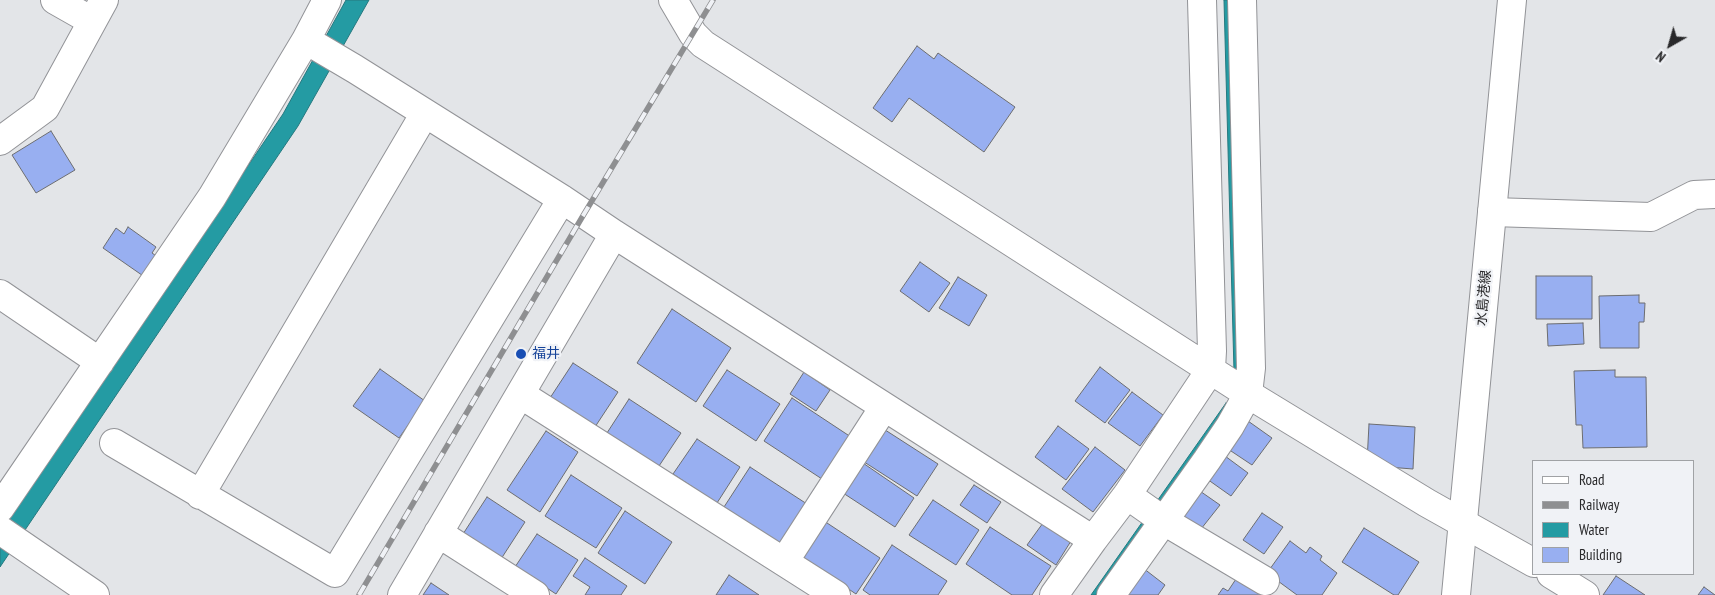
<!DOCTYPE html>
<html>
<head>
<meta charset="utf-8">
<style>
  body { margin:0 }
  #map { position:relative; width:1715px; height:595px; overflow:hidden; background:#e3e5e8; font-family:"PT Sans Narrow",sans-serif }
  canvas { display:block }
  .legend { position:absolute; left:1532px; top:460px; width:162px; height:115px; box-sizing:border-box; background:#f0f2f6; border:1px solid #a0a2a5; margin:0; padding:6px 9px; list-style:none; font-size:15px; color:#29292b }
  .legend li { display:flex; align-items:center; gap:10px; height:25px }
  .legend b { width:25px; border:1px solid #a0a2a5 }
  .north { position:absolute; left:1645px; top:20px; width:50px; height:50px; -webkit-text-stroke:4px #f0f2f6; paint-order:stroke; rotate:218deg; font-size:14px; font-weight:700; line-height:20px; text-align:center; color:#29292b }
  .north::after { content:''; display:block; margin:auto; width:18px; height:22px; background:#29292b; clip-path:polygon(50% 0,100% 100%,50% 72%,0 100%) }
</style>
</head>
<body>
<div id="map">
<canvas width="1715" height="595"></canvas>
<ul class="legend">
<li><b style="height:6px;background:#fff"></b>Road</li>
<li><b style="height:6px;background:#8e8f91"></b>Railway</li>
<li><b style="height:14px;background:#249ba3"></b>Water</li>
<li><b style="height:14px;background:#98aff1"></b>Building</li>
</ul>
<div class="north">N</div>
</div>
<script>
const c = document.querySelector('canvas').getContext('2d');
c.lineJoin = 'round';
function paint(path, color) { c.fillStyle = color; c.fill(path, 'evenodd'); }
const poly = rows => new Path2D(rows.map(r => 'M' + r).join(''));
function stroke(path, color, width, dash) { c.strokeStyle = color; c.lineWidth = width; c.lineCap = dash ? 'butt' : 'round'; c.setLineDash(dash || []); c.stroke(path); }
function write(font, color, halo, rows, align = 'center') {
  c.font = font + ' "PT Sans Narrow","Noto Sans JP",sans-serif'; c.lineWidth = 4.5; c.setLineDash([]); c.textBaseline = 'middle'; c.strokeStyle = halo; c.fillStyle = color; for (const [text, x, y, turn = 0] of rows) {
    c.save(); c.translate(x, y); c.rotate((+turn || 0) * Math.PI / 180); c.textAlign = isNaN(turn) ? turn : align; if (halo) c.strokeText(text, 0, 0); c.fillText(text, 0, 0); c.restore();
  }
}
const water = poly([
  [346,0,369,0,298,126,0,567,0,532,283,114,346,0],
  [1224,0,1232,0,1243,376,1234,371,1224,0],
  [1226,403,1232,408,1100,595,1091,595,1226,403]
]);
const building = poly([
  [917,46,934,59,938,53,1015,107,984,152,909,98,892,122,873,108,917,46],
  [51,131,75,170,36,193,12,155,51,131],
  [128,227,156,247,152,253,162,260,149,280,103,248,116,228,124,234,128,227],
  [920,262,950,283,929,312,900,291,920,262],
  [1536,276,1592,276,1592,319,1536,319,1536,276],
  [958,277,987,295,969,326,939,308,958,277],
  [1639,295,1639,303,1645,303,1644,322,1639,322,1639,348,1600,348,1599,296,1639,295],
  [672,309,731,348,696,402,637,363,672,309],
  [1583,323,1584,344,1548,346,1547,324,1583,323],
  [573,363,618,392,593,430,548,401,573,363],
  [1100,367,1130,390,1105,423,1075,401,1100,367],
  [380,369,425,401,399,438,353,406,380,369],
  [727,370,780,404,756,441,703,406,727,370],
  [1615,370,1615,377,1646,377,1647,447,1583,448,1582,425,1576,425,1574,371,1615,370],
  [804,372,830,390,816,411,790,394,804,372],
  [1132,392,1163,415,1140,446,1108,423,1132,392],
  [792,398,851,437,822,479,764,441,792,398],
  [629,399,681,433,657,469,605,436,629,399],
  [1248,421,1272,438,1252,465,1228,449,1248,421],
  [1369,424,1415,427,1413,469,1375,466,1367,462,1369,424],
  [879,426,938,464,917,496,858,458,879,426],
  [1058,426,1089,449,1066,480,1035,457,1058,426],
  [546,431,578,452,540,512,507,490,546,431],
  [697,439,740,467,717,503,673,474,697,439],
  [1095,447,1125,470,1093,512,1062,489,1095,447],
  [1225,456,1248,473,1231,496,1207,479,1225,456],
  [860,461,914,498,895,527,840,491,860,461],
  [750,467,807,504,781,544,724,507,750,467],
  [571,475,622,508,596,548,545,516,571,475],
  [974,485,1001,502,987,523,960,505,974,485],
  [1197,489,1220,505,1201,529,1179,513,1197,489],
  [487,497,525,522,501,559,463,534,487,497],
  [933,500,979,530,956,565,909,535,933,500],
  [625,511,672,542,645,584,598,553,625,511],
  [1262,513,1283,527,1264,554,1243,540,1262,513],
  [821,519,880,558,856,594,798,555,821,519],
  [1043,523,1071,541,1056,565,1027,545,1043,523],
  [990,527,1051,566,1032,595,1012,595,966,564,990,527],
  [1364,528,1419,562,1398,595,1394,595,1342,562,1364,528],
  [537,534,578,560,556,594,515,567,537,534],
  [1290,541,1306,553,1310,547,1322,556,1320,560,1337,573,1322,595,1297,595,1267,573,1290,541],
  [892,545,947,581,938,595,870,595,863,590,892,545],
  [585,558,627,586,621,595,585,595,590,587,573,576,585,558],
  [1143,568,1165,585,1158,595,1124,595,1143,568],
  [729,575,759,595,716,595,729,575],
  [1238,576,1265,595,1218,595,1223,588,1228,591,1238,576],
  [1616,576,1645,595,1603,595,1616,576],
  [431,583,449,595,423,595,431,583],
  [1704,587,1715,595,1698,595,1704,587]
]);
const minor = poly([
  [55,0,92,21],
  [673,0,693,34,703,44,1248,394,1427,503,1534,563],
  [306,40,355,69,562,199,614,234,1093,540],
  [0,141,45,108,104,0],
  [1492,212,1651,217,1694,195,1715,194],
  [0,294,100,362],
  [520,394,836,595],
  [114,443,335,573,562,199],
  [200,495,425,113],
  [1127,495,1164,521,1265,581],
  [0,508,212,197,306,40,327,0],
  [0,530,95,595],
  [438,533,535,595],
  [784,562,884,407],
  [1551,574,1585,595],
  [402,595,614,234],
  [1054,595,1093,540,1127,495,1211,369,1212,351,1202,0],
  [1111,595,1207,460,1230,426,1248,394,1251,368,1242,0]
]);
const major = poly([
  [1456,595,1512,0]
]);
const rail = poly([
  [359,595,584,214,713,0]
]);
const markers = [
  [521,354,6,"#1a4fb4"]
];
const streetNames = [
  ["水島港線",1484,298,-85]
];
const transitNames = [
  ["福井",532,354]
];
paint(water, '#249ba3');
stroke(water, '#26797f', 1);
paint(building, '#98aff1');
stroke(building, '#6c6d70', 1);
stroke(minor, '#929397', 30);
stroke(major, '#929397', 30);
stroke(minor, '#fff', 28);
stroke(major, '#fff', 28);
stroke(rail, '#8e8f91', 5.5);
stroke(rail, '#f0f2f6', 4, [11]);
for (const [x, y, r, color] of markers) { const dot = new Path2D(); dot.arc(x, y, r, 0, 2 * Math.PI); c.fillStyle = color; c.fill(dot); stroke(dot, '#f0f2f6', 2); }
write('14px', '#29292b', '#f0f2f6', streetNames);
write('14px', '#164399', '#f0f2f6', transitNames, 'left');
</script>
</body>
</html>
